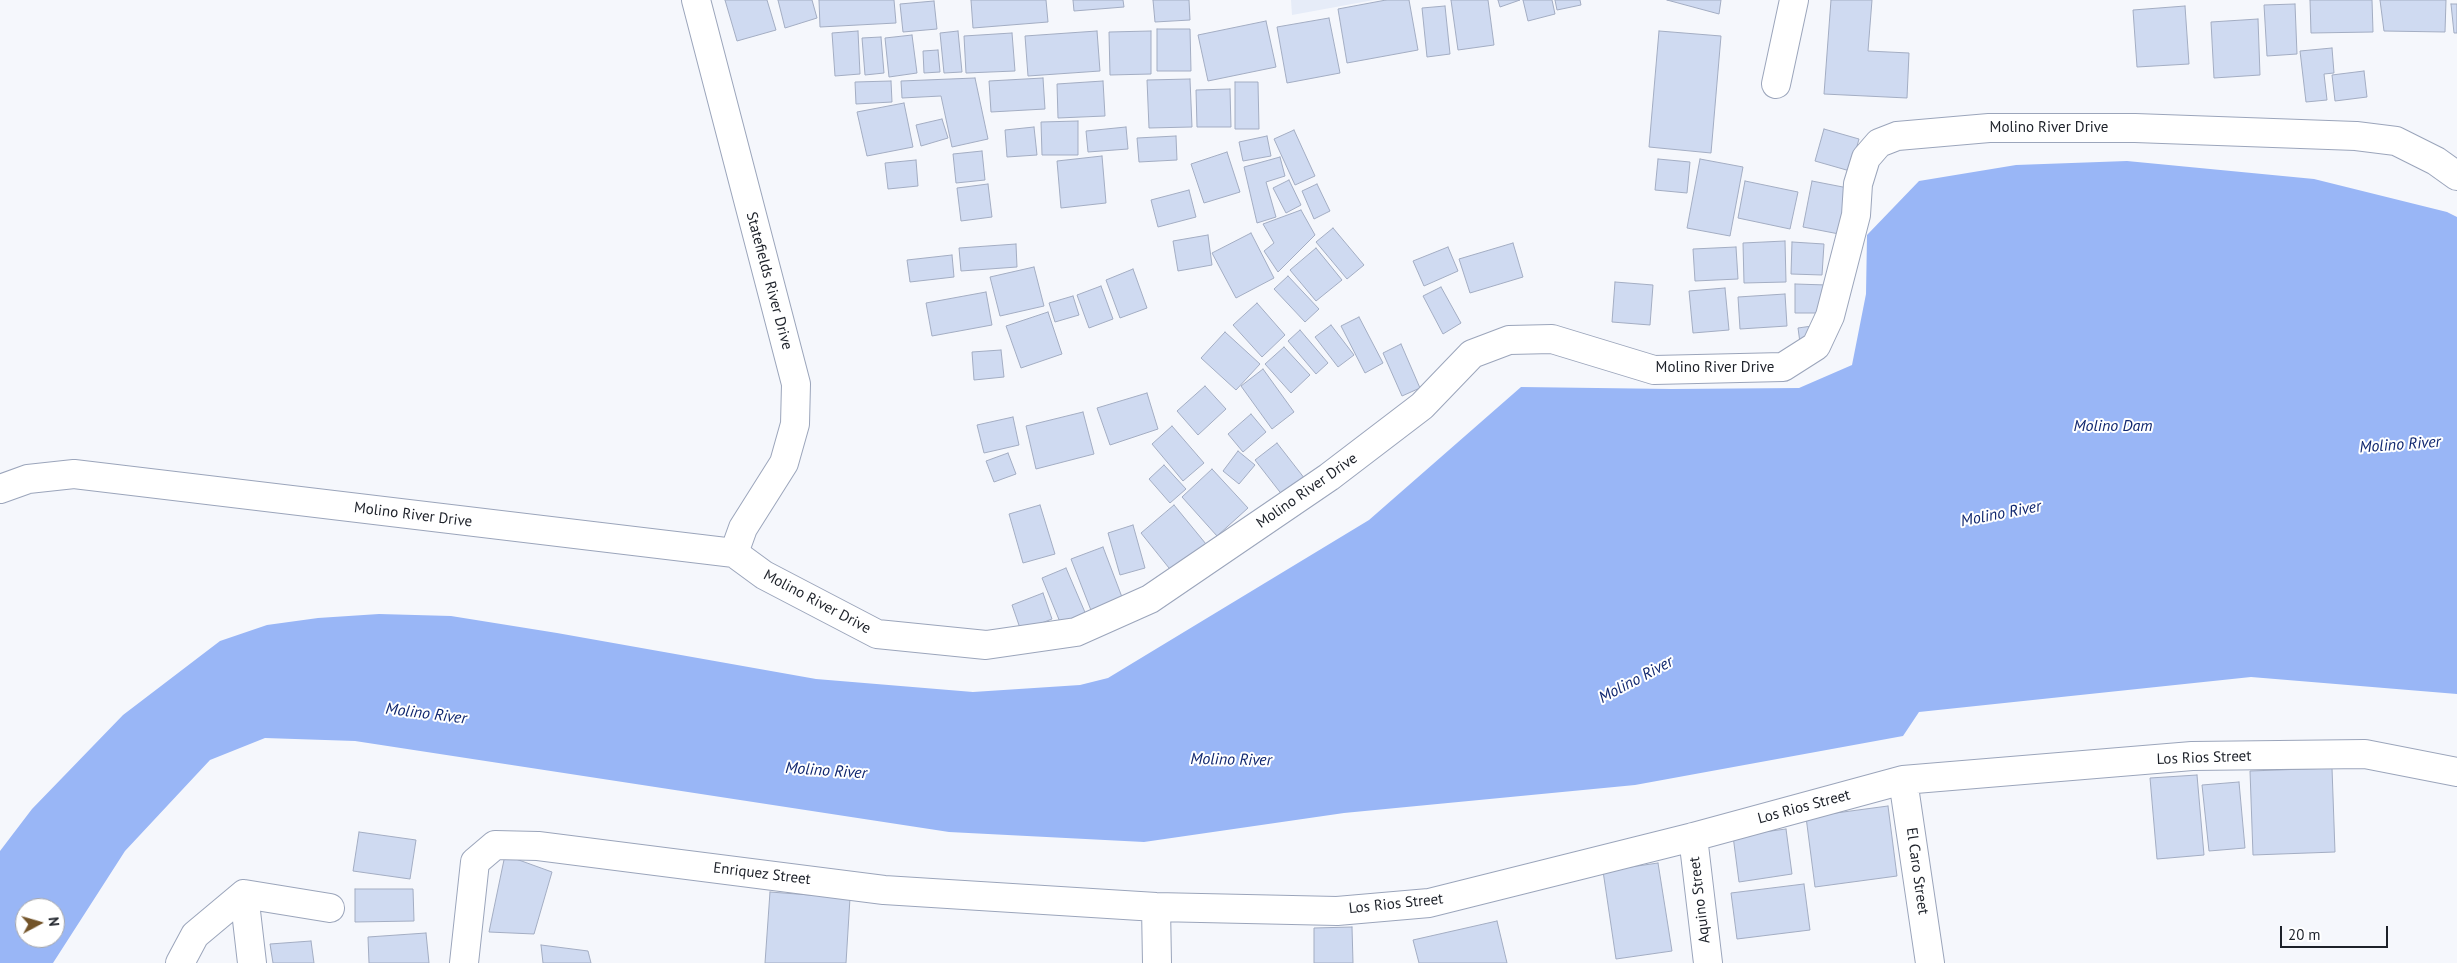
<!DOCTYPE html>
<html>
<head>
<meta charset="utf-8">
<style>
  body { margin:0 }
  #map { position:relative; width:2457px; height:963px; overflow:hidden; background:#f5f7fc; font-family:"PT Sans",sans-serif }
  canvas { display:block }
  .north { position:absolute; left:15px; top:898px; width:50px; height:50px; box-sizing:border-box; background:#fff; border:1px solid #a5a6a9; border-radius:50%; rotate:84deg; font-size:14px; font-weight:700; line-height:20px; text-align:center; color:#1d2129 }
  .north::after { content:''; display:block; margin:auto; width:18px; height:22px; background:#735429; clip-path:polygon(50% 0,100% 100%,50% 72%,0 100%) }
  .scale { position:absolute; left:2280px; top:926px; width:108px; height:22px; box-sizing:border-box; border:2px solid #1d2129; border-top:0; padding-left:6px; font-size:15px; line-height:18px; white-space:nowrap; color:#1d2129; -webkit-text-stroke:4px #fff; paint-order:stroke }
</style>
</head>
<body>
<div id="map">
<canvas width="2457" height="963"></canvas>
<div class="north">N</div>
<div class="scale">20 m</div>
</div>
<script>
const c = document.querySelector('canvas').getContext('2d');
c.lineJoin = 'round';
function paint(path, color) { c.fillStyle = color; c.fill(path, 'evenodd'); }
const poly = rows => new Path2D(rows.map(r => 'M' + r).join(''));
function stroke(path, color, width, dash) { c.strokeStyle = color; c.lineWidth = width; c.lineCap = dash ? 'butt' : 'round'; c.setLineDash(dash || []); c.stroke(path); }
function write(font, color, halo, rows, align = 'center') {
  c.font = font + ' "PT Sans",sans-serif'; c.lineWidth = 4; c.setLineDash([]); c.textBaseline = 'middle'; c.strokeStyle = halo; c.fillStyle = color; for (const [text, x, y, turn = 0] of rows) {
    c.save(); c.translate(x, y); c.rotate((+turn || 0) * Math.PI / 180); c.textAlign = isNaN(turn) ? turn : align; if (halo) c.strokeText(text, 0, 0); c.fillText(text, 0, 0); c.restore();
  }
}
const built = poly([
  [1291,0,1374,0,1292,15]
]);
const water = poly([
  [2127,161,2314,179,2447,212,2457,217,2457,694,2251,677,1919,712,1903,736,1635,785,1344,813,1144,842,949,832,355,741,265,738,210,760,125,851,53,963,0,963,0,851,32,809,123,715,220,641,267,625,318,618,379,614,451,616,557,633,816,679,973,692,1080,685,1108,678,1369,520,1521,387,1672,389,1799,388,1852,365,1866,294,1867,235,1919,181,2016,165],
  [25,908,55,908,55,938,25,938]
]);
const building = poly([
  [725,0,767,0,776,30,737,41,725,0],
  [778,0,812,0,817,18,785,28,778,0],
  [819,0,894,0,896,23,820,27,819,0],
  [971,0,1046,0,1048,22,973,28,971,0],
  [1073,0,1123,0,1124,7,1074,11,1073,0],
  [1153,0,1189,0,1190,20,1155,22,1153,0],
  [1386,0,1409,0,1418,50,1347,63,1338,9,1386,0],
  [1451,0,1488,0,1494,45,1458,50,1451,0],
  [1498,0,1520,0,1500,7,1498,0],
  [1523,0,1552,0,1555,14,1528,21,1523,0],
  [1555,0,1580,0,1581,5,1557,10,1555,0],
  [1667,0,1721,0,1719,14,1667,0],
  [1831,0,1872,0,1868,51,1909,53,1907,98,1824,94,1831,0],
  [2310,0,2372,0,2373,32,2311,33,2310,0],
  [2380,0,2446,0,2445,32,2384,31,2380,0],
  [934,1,937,29,903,32,900,4,934,1],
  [2295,4,2297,54,2267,56,2264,5,2295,4],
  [2451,4,2457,4,2457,33,2454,33,2451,4],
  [1445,6,1450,54,1427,57,1422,8,1445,6],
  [2185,6,2189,64,2137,67,2133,10,2185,6],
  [1329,18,1340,73,1287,83,1277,27,1329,18],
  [2258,19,2260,75,2214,78,2211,22,2258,19],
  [1266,21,1276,67,1208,81,1198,35,1266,21],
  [1157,29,1190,29,1191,71,1157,71,1157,29],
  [858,31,860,74,835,76,832,33,858,31],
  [958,31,962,72,944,73,940,33,958,31],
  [1097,31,1100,71,1028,76,1025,36,1097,31],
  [1151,31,1151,74,1110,75,1109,32,1151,31],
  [1659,31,1721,36,1711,153,1649,147,1659,31],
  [1012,33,1015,71,966,73,964,36,1012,33],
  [912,35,917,73,889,77,885,38,912,35],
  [881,37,884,73,865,75,862,38,881,37],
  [2332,48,2334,73,2324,74,2327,100,2306,102,2300,51,2332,48],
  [938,50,940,72,924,73,923,51,938,50],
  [2364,71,2367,97,2335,101,2332,75,2364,71],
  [975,78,988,139,952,147,941,96,902,98,901,81,975,78],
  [1043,78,1045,109,991,112,989,81,1043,78],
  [1190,79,1192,127,1149,128,1147,80,1190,79],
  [891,81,892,102,856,104,855,82,891,81],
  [1103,81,1105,116,1058,118,1057,84,1103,81],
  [1235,82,1258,82,1259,129,1235,129,1235,82],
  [1230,89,1231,127,1197,127,1196,90,1230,89],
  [904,103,913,147,867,156,857,112,904,103],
  [942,119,948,138,921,146,916,125,942,119],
  [1078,121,1078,155,1042,155,1041,122,1078,121],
  [1034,127,1037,155,1007,157,1005,130,1034,127],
  [1126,127,1128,149,1088,152,1086,131,1126,127],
  [1824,129,1859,139,1850,171,1815,161,1824,129],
  [1294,130,1315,176,1295,185,1274,139,1294,130],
  [1176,136,1177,160,1139,162,1137,138,1176,136],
  [1267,136,1271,156,1243,161,1239,142,1267,136],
  [982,151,985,180,956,183,953,154,982,151],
  [1227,152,1240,192,1204,203,1191,164,1227,152],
  [1102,156,1106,203,1061,208,1057,161,1102,156],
  [1280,157,1285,176,1266,182,1276,217,1257,223,1244,167,1280,157],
  [1658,159,1690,162,1687,193,1655,190,1658,159],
  [1700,159,1743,167,1730,236,1687,228,1700,159],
  [916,160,918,186,888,189,885,163,916,160],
  [1289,180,1301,205,1286,213,1273,188,1289,180],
  [1745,181,1798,192,1790,229,1738,218,1745,181],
  [1812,181,1848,188,1839,234,1803,227,1812,181],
  [988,184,992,217,961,221,957,188,988,184],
  [1317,184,1330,211,1314,219,1302,191,1317,184],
  [1189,190,1196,217,1158,227,1151,200,1189,190],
  [1301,210,1315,235,1278,272,1264,251,1274,243,1263,224,1301,210],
  [1333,228,1364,265,1347,279,1316,242,1333,228],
  [1251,233,1274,278,1236,298,1212,253,1251,233],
  [1208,235,1212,265,1178,271,1173,241,1208,235],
  [1785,241,1786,282,1744,283,1743,243,1785,241],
  [1792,242,1824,244,1822,275,1791,274,1792,242],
  [1513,243,1523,277,1470,293,1459,259,1513,243],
  [1016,244,1017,267,961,271,959,248,1016,244],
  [1448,247,1458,271,1424,286,1413,261,1448,247],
  [1736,247,1738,279,1695,281,1693,249,1736,247],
  [1316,248,1342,280,1316,301,1290,270,1316,248],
  [952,255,954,277,910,282,907,260,952,255],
  [1034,267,1044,306,1000,316,990,277,1034,267],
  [1133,269,1147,308,1120,318,1106,280,1133,269],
  [1288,276,1319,309,1305,322,1274,289,1288,276],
  [1615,282,1653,285,1650,325,1612,322,1615,282],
  [1795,284,1827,285,1827,313,1795,313,1795,284],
  [1101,286,1113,319,1089,328,1077,295,1101,286],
  [1441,287,1461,323,1443,334,1423,296,1441,287],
  [1725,288,1729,330,1693,333,1689,291,1725,288],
  [986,292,992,325,932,336,926,303,986,292],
  [1785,294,1787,326,1740,329,1738,297,1785,294],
  [1073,296,1079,315,1055,322,1049,303,1073,296],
  [1257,303,1285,335,1262,357,1233,325,1257,303],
  [1048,312,1062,354,1021,368,1006,326,1048,312],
  [1359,317,1383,363,1365,373,1341,326,1359,317],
  [1331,325,1354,355,1338,367,1315,337,1331,325],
  [1819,325,1801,350,1798,328,1819,325],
  [1300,330,1328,363,1316,374,1288,341,1300,330],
  [1225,332,1260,364,1236,390,1201,358,1225,332],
  [1401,344,1420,388,1402,396,1383,353,1401,344],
  [1284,347,1310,375,1291,393,1265,364,1284,347],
  [1001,350,1004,377,974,380,972,352,1001,350],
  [1263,369,1294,412,1272,429,1241,386,1263,369],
  [1205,386,1226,409,1198,435,1177,411,1205,386],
  [1147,393,1158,429,1110,445,1097,408,1147,393],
  [1083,412,1094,454,1036,469,1026,426,1083,412],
  [1251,414,1266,432,1243,452,1228,434,1251,414],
  [1013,417,1019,445,984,453,977,425,1013,417],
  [1172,426,1204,463,1183,481,1152,444,1172,426],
  [1277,443,1305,479,1283,496,1255,460,1277,443],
  [1238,451,1255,465,1239,484,1223,471,1238,451],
  [1008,453,1016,474,994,482,986,461,1008,453],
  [1164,465,1186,489,1170,503,1149,479,1164,465],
  [1212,469,1248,508,1217,536,1182,497,1212,469],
  [1040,505,1055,554,1023,563,1009,514,1040,505],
  [1174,505,1215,555,1181,583,1141,533,1174,505],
  [1133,525,1145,568,1120,575,1108,533,1133,525],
  [1103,547,1125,605,1094,618,1071,559,1103,547],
  [1066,568,1087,617,1062,627,1042,578,1066,568],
  [1043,593,1052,619,1021,631,1012,605,1043,593],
  [2332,768,2335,852,2253,855,2250,771,2332,768],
  [2197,775,2204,855,2157,859,2150,778,2197,775],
  [2239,782,2245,848,2209,851,2202,785,2239,782],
  [1888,806,1897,876,1815,887,1806,817,1888,806],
  [1786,829,1792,874,1739,882,1733,836,1786,829],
  [359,832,416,840,410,879,353,871,359,832],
  [505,855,552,872,534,934,489,932,505,855],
  [1658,863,1672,951,1616,959,1603,871,1658,863],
  [1804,884,1810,930,1737,939,1731,893,1804,884],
  [355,889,413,889,414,921,355,922,355,889],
  [770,892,850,898,846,963,765,963,770,892],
  [1497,921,1507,963,1419,963,1413,940,1497,921],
  [1352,927,1353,963,1314,963,1314,928,1352,927],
  [426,933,429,963,369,963,368,937,426,933],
  [311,941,314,963,273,963,270,944,311,941],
  [541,945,588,951,591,963,543,963,541,945]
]);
const minor = poly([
  [1776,84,1794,0],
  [1903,780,1930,963],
  [1693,837,1708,963],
  [244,894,252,963],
  [1156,907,1157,963],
  [180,963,195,935,244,894,330,908],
  [464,963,475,862,495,845,538,846,884,890,1156,907,1337,911,1429,903,1693,837,1903,780,2192,756,2365,754,2457,772]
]);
const tertiary = poly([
  [696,0,796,384,795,424,784,463,743,528,734,553],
  [0,489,28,479,74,474,734,553,764,575,877,634,986,645,1076,632,1150,599,1329,477,1422,406,1472,354,1509,340,1552,339,1654,370,1783,367,1816,346,1830,316,1856,215,1858,184,1866,158,1879,143,1897,136,1989,128,2135,128,2356,136,2396,141,2436,161,2457,176]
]);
const streetNames = [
  ["Molino River Drive",2049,128],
  ["Statefields River Drive",769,281,75],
  ["Molino River Drive",1715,368],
  ["Molino River Drive",1307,491,-35],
  ["Molino River Drive",413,515,7],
  ["Molino River Drive",817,602,28],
  ["Los Rios Street",2204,758,-2],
  ["Los Rios Street",1804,807,-15],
  ["El Caro Street",1917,871,82],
  ["Enriquez Street",762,874,7],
  ["Aquino Street",1700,900,-97],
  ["Los Rios Street",1396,904,-6]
];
const waterNames = [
  ["Molino Dam",2113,426],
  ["Molino River",2400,445,-4],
  ["Molino River",2001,514,-11],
  ["Molino River",1636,680,-28],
  ["Molino River",426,714,7],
  ["Molino River",1231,760,1],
  ["Molino River",826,771,4]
];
paint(built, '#e6ecf8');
paint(water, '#99b6f6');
paint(building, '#cfdaf1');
stroke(building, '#a3adc3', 1);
stroke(minor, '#9ba5bb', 30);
stroke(tertiary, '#9ba5bb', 30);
stroke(minor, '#fff', 28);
stroke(tertiary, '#fff', 28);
write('15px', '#1d2129', '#fff', streetNames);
write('italic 16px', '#10276f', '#fff', waterNames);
</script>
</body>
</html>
